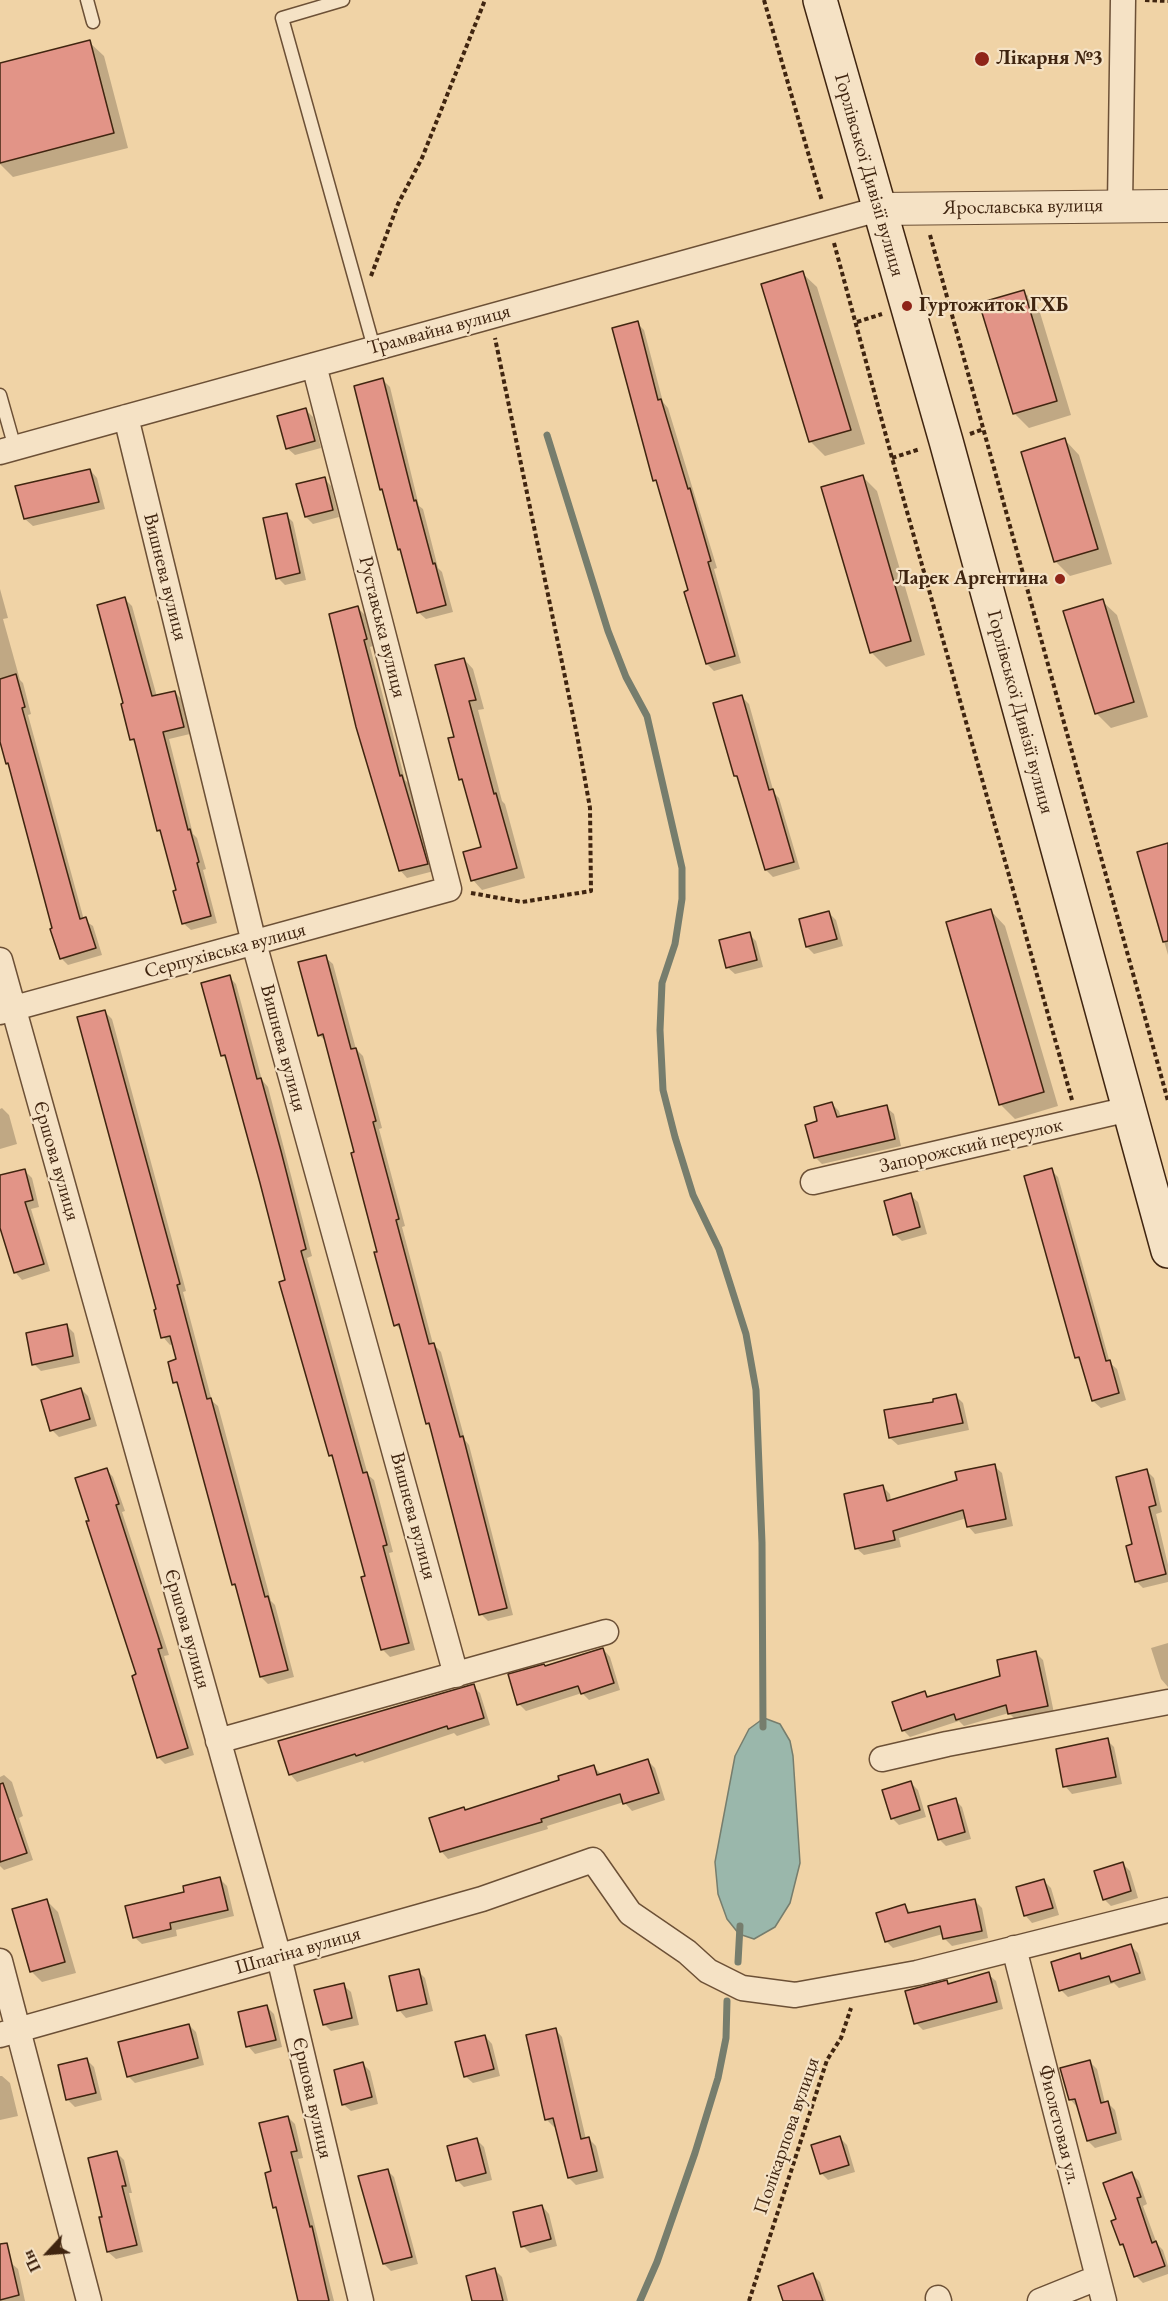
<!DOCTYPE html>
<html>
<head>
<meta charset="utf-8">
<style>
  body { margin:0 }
  #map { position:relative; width:1168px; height:2301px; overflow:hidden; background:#f0d3a6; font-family:"EB Garamond",serif }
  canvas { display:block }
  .north { position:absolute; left:18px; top:2223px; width:60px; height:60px; -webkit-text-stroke:4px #f5e2c5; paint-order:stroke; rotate:244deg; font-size:16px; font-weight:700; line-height:24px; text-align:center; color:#402510 }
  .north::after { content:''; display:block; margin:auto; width:21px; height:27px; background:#402510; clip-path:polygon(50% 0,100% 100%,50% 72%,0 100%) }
</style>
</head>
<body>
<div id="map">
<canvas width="1168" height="2301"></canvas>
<div class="north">Пн</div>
</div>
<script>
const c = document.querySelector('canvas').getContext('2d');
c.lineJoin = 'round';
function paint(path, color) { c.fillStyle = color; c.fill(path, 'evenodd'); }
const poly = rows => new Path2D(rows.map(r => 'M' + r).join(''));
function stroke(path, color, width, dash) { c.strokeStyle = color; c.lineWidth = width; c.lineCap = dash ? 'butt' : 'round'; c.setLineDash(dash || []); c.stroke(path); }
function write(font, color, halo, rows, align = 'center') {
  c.font = font + ' "EB Garamond",serif'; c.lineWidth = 4.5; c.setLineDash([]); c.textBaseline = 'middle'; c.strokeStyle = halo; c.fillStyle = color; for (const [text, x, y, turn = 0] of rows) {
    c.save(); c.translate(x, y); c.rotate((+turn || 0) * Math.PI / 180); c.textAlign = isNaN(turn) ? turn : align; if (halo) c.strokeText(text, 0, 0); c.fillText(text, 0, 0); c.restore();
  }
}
const water = poly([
  [764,1718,780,1724,790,1741,793,1756,800,1863,790,1903,775,1927,754,1939,739,1934,727,1919,718,1894,715,1862,735,1756,749,1729,764,1718]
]);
const shadow = poly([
  [89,42,104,56,128,148,13,177,0,164,0,65],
  [802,273,817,287,865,444,825,456,811,442,763,285],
  [1024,292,1038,306,1071,415,1029,428,1014,413],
  [637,323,644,330,663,402,668,408,717,568,714,569,741,663,714,671,707,664,690,591,659,484,655,480],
  [383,380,390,387,419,506,423,509,438,568,442,572,453,612,426,619,418,612,403,553,399,549,384,492,381,489],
  [306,410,313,417,321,448,295,455,287,448],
  [1065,440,1079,455,1112,564,1070,576,1055,561],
  [90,470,97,478,105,509,33,526,25,519],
  [862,476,877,491,925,655,886,667,871,652],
  [324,478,331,486,339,517,313,524,306,517],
  [286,515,293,522,306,580,285,585,278,578],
  [0,589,8,618,3,619,20,680,23,683,31,714,28,715,84,920,93,926,102,955,68,965,61,958,11,766,7,763,0,737],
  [125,599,132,606,157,697,175,692,182,700,190,734,169,739,193,834,197,838,206,869,203,870,217,923,191,930,183,923,178,891,163,834,158,830,137,745,131,739,125,704],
  [1102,601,1117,615,1148,717,1111,728,1096,713],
  [358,608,365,615,373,646,370,647,405,780,409,784,434,871,407,878,400,870],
  [464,659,473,669,484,709,478,710,502,801,505,804,525,878,482,890,473,880,482,848,465,784,460,779,456,738],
  [742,697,749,704,774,793,779,798,800,869,773,877,766,870,740,780,735,776],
  [1168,845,1168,955,1139,853],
  [991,911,1005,926,1058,1106,1015,1119,1000,1104],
  [829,913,836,920,843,946,814,954,807,947],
  [749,934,756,941,763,967,735,974,727,967],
  [325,957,333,964,356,1049,363,1056,382,1128,379,1129,405,1226,402,1227,433,1344,441,1352,465,1440,469,1445,513,1615,488,1621,481,1614,431,1427,427,1423,403,1332,396,1325,356,1153,327,1042,319,1035],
  [229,977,236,984,262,1080,268,1087,312,1256,307,1258,368,1475,374,1480,393,1552,389,1553,415,1650,390,1657,382,1649,367,1577,335,1461,330,1455,229,1062,222,1055],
  [105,1012,112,1019,186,1291,183,1292,212,1401,218,1406,271,1601,275,1605,294,1677,268,1684,261,1677,237,1588,233,1584,180,1388,175,1382,178,1360,173,1344,170,1345,163,1337],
  [832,1104,839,1111,841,1118,886,1107,894,1114,901,1146,822,1164,815,1157,819,1122],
  [2,1108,9,1115,17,1144,0,1149,0,1109],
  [1051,1170,1058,1177,1110,1363,1117,1369,1126,1400,1101,1408,1093,1401,1083,1364,1077,1358],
  [25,1171,32,1178,39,1207,31,1209,50,1271,22,1280,15,1272,0,1212,0,1177],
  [910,1195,918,1202,927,1234,902,1241,894,1234],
  [67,1326,74,1333,80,1363,41,1371,34,1364],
  [81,1389,88,1396,97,1426,59,1437,52,1430],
  [956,1396,963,1403,969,1430,898,1445,890,1438,886,1411,935,1403],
  [994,1466,1002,1473,1013,1526,975,1534,968,1526,967,1518,899,1538,901,1547,864,1555,856,1548,883,1487,890,1494,891,1501,959,1482],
  [106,1469,113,1477,125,1511,122,1512,169,1655,164,1656,194,1755,165,1764,158,1757,138,1675,91,1522],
  [1147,1471,1154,1478,1162,1512,1156,1514,1168,1565,1168,1582,1143,1588,1136,1581,1134,1545],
  [1168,1643,1168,1687,1161,1679,1151,1648],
  [603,1649,610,1657,620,1690,589,1700,582,1693,526,1711,519,1704,545,1668],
  [1036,1653,1043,1660,1054,1713,1017,1721,1009,1713,964,1726,959,1721,910,1737,903,1730,925,1693,929,1697,1002,1677],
  [473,1686,480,1693,490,1725,457,1736,454,1733,364,1763,363,1761,297,1782,290,1774],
  [1107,1740,1114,1747,1122,1784,1072,1794,1065,1786],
  [648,1761,655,1768,665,1800,632,1811,624,1802,547,1826,548,1829,448,1859,441,1851,464,1809,466,1811,561,1781,594,1767,601,1774],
  [4,1775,12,1782,23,1816,19,1818,33,1860,4,1870,0,1866,0,1777],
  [911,1783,918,1790,926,1817,899,1825,892,1818],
  [955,1800,962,1807,971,1839,946,1846,939,1839],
  [1123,1864,1130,1871,1138,1898,1111,1906,1104,1899],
  [220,1879,227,1886,234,1916,176,1930,177,1936,142,1944,134,1937,186,1893],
  [1044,1881,1051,1888,1059,1915,1032,1923,1025,1915],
  [47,1901,58,1912,76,1973,42,1982,31,1971],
  [975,1901,982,1908,988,1938,952,1946,944,1938,943,1934,893,1948,886,1941,905,1906,912,1914],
  [1131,1946,1138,1953,1146,1980,1119,1988,1114,1983,1068,1997,1061,1990,1079,1955,1084,1959],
  [418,1971,425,1978,433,2011,406,2018,399,2010],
  [988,1974,996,1981,1003,2009,923,2030,916,2023,947,1982,950,1985],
  [343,1985,351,1992,359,2025,331,2031,324,2024],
  [267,2007,274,2014,282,2047,255,2054,248,2046],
  [189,2025,196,2032,204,2065,135,2083,128,2076],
  [555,2029,562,2037,586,2139,588,2138,596,2146,604,2178,576,2185,569,2178,557,2126,554,2127,547,2120],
  [485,2036,492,2044,500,2076,473,2083,465,2076],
  [87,2060,94,2067,102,2100,75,2107,68,2100],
  [1090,2062,1097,2069,1105,2103,1108,2103,1115,2110,1122,2140,1095,2148,1088,2141,1077,2107,1070,2099],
  [363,2064,370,2071,378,2104,351,2111,343,2104],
  [0,2076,2,2076,10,2083,18,2116,0,2120],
  [288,2117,295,2124,303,2158,298,2159,334,2301,301,2301,279,2211,275,2207,272,2172],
  [840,2138,847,2145,855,2172,828,2180,821,2173],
  [477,2140,484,2147,492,2180,464,2187,457,2180],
  [117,2153,124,2160,132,2193,129,2193,143,2252,116,2259,108,2252,104,2218],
  [387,2170,394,2177,418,2264,391,2271,384,2264],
  [1132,2174,1139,2181,1147,2204,1143,2206,1157,2244,1163,2250,1168,2266,1168,2274,1143,2283,1136,2276,1127,2251,1121,2245,1117,2220],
  [542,2206,549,2214,557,2246,530,2253,523,2246],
  [10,2262,18,2269,25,2301,0,2301,0,2264],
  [495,2270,502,2277,508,2301,473,2301],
  [813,2275,820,2282,826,2301,785,2301]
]);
const stream = poly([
  [547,435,608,631,626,677,647,716,682,868,682,899,675,944,662,983,660,1030,663,1090,675,1137,693,1195,719,1249,746,1334,756,1390,762,1543,763,1727],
  [738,1962,740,1926],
  [640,2301,657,2262,695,2153,718,2078,726,2038,727,2001]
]);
const building = poly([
  [90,40,114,133,0,163,0,63,90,40],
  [803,271,851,430,809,442,761,284,803,271],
  [1024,290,1057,401,1013,414,979,303,1024,290],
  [638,321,658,400,661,399,688,489,690,488,711,561,708,562,735,656,706,664,684,592,688,590,656,480,653,481,612,328,638,321],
  [383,378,414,501,416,500,433,564,435,563,446,605,417,613,400,549,398,550,382,489,380,490,354,386,383,378],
  [306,408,315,441,286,449,277,416,306,408],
  [1065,438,1098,549,1054,562,1021,452,1065,438],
  [90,469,99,502,24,519,15,486,90,469],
  [863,475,911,641,870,653,821,487,863,475],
  [325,477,333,510,305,517,296,484,325,477],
  [287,513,300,573,276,579,263,518,287,513],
  [125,597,152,696,175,691,184,727,163,732,188,830,190,829,199,862,197,863,211,916,182,924,173,891,176,890,160,830,157,831,134,739,130,740,121,704,123,703,97,605,125,597],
  [1103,599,1134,702,1095,714,1063,611,1103,599],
  [358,606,367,639,364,640,400,776,402,775,428,864,399,871,356,727,329,614,358,606],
  [464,658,476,700,469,701,494,794,496,793,517,868,471,881,463,852,481,847,462,779,459,780,448,738,454,737,435,665,464,658],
  [16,674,25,707,22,708,80,919,86,917,96,948,60,959,50,929,52,928,8,763,6,764,0,742,0,679,16,674],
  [742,695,769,790,773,789,794,862,765,870,737,776,734,776,713,703,742,695],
  [1168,843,1168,941,1163,942,1137,852,1168,843],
  [991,909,1044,1092,999,1105,946,922,991,909],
  [829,911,837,939,806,947,799,919,829,911],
  [750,932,757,960,726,968,719,940,750,932],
  [326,955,351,1049,356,1048,376,1121,373,1122,399,1219,396,1220,429,1344,434,1343,460,1437,463,1436,507,1608,479,1615,429,1423,426,1424,399,1324,394,1326,374,1252,377,1252,351,1153,354,1152,323,1034,318,1036,298,962,326,955],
  [230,975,257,1079,261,1078,281,1151,306,1249,301,1251,363,1473,367,1472,387,1545,383,1546,409,1643,381,1650,361,1577,365,1576,332,1455,329,1456,279,1282,285,1280,260,1183,225,1055,221,1056,201,983,230,975],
  [105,1010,180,1284,177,1285,207,1399,211,1398,265,1597,268,1596,288,1670,260,1677,235,1584,232,1585,177,1382,173,1383,168,1362,176,1359,170,1336,161,1338,154,1310,156,1309,77,1017,105,1010],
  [832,1102,837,1117,887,1105,895,1139,814,1158,805,1125,817,1121,814,1107,832,1102],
  [1052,1168,1106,1361,1110,1360,1119,1393,1092,1401,1079,1357,1075,1358,1024,1176,1052,1168],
  [25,1169,33,1200,25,1202,44,1264,14,1273,0,1228,0,1175,25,1169],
  [911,1193,920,1227,893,1235,884,1201,911,1193],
  [67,1324,73,1356,32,1365,26,1333,67,1324],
  [81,1388,90,1419,50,1431,41,1400,81,1388],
  [956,1394,963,1423,889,1438,884,1410,933,1402,933,1399,956,1394],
  [995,1464,1006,1519,967,1527,963,1510,893,1531,895,1540,855,1549,844,1494,883,1485,887,1501,957,1480,955,1472,995,1464],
  [107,1468,119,1504,116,1505,162,1648,158,1649,188,1748,157,1758,132,1676,136,1674,86,1521,89,1521,75,1478,107,1468],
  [1147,1469,1156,1505,1149,1507,1166,1574,1135,1582,1126,1546,1132,1544,1116,1477,1147,1469],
  [603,1648,614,1683,581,1694,578,1686,517,1705,508,1674,544,1664,545,1666,603,1648],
  [1036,1651,1048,1706,1008,1714,1006,1705,956,1720,954,1714,902,1731,892,1702,925,1691,927,1697,1000,1676,997,1660,1036,1651],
  [474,1684,484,1718,448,1729,447,1726,356,1756,355,1754,289,1775,278,1741,474,1684],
  [1108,1738,1116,1777,1063,1787,1056,1749,1108,1738],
  [648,1759,659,1793,623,1804,620,1794,541,1819,542,1822,440,1852,429,1818,464,1807,465,1810,559,1780,558,1776,594,1765,597,1775,648,1759],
  [911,1781,920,1810,891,1819,882,1790,911,1781],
  [3,1783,27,1853,0,1862,0,1784,3,1783],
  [956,1798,965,1832,938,1840,928,1806,956,1798],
  [1123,1862,1131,1891,1103,1900,1094,1871,1123,1862],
  [220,1877,228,1910,170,1923,171,1929,133,1938,125,1906,184,1892,183,1886,220,1877],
  [1044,1879,1053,1908,1024,1916,1016,1887,1044,1879],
  [47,1899,65,1962,30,1972,12,1909,47,1899],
  [975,1899,982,1931,943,1939,940,1926,885,1942,876,1913,905,1904,908,1913,975,1899],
  [1131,1944,1140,1973,1111,1982,1109,1976,1059,1991,1051,1962,1080,1953,1081,1959,1131,1944],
  [419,1969,427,2004,397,2011,389,1976,419,1969],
  [989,1972,997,2002,914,2024,905,1991,947,1980,948,1984,989,1972],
  [344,1983,352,2018,323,2025,314,1990,344,1983],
  [267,2005,276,2040,246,2047,238,2012,267,2005],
  [189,2024,198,2058,127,2077,118,2042,189,2024],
  [556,2028,581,2139,589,2137,597,2171,568,2178,553,2118,545,2120,526,2035,556,2028],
  [485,2035,494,2069,464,2077,455,2042,485,2035],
  [87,2058,96,2093,66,2100,58,2065,87,2058],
  [1090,2060,1101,2103,1108,2101,1116,2133,1087,2141,1075,2099,1069,2100,1060,2068,1090,2060],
  [363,2062,372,2097,342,2105,334,2070,363,2062],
  [288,2116,297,2151,291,2152,310,2227,312,2226,329,2301,298,2301,276,2207,273,2208,265,2173,271,2171,259,2123,288,2116],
  [840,2136,849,2165,820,2174,811,2145,840,2136],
  [477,2138,486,2173,456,2181,447,2146,477,2138],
  [117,2151,126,2186,122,2186,137,2245,107,2252,99,2217,102,2217,88,2158,117,2151],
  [388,2169,412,2257,383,2264,358,2176,388,2169],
  [1132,2172,1141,2197,1137,2198,1152,2243,1156,2241,1165,2266,1134,2277,1123,2244,1120,2245,1111,2221,1116,2219,1103,2183,1132,2172],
  [542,2205,551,2239,521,2247,513,2212,542,2205],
  [7,2243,19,2295,0,2300,0,2244,7,2243],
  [495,2268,503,2301,472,2301,466,2276,495,2268],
  [813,2273,823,2301,783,2301,778,2286,813,2273]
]);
const path = poly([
  [764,0,822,201],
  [1145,0,1168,1],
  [930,235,1168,1101],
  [834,243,892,458,1072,1100],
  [371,276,398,204,422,158,485,0],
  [857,322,882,314],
  [970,434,984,429],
  [892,458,920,449],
  [471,893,522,902,591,891,590,808,577,735,495,338],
  [749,2301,827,2060,841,2038,851,2008]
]);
const service = poly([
  [87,0,93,22],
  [343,0,282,18,374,348],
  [0,395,15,448]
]);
const minor = poly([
  [1120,205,1123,0],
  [126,417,254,943,456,1675],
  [0,452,879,209],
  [0,960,279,1957,361,2301],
  [0,1012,449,889,314,365],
  [813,1182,1129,1109],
  [218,1741,606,1632],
  [882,1759,947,1744,1168,1702],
  [1014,1948,1104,2301],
  [0,1961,89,2301],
  [0,2035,482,1899,593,1860,630,1913,687,1952,708,1971,742,1988,795,1995,917,1973,1168,1910],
  [938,2298,939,2301],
  [1040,2301,1097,2278]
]);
const tertiary = poly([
  [879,209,1168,206]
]);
const secondary = poly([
  [820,0,946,441,1168,1251]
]);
const markers = [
  [982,59,8,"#8f2418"],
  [907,306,6,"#8f2418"],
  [1060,579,6,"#8f2418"]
];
const poiNames = [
  ["Лікарня №3",996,59],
  ["Гуртожиток ГХБ",919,306],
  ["Ларек Аргентина",1048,579,"right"]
];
const streetNames = [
  ["Горлівської Дивізії вулиця",869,175,74],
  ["Ярославська вулиця",1023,207,-1],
  ["Трамвайна вулиця",439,330,-15],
  ["Вишнева вулиця",165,577,76],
  ["Руставська вулиця",382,627,76],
  ["Горлівської Дивізії вулиця",1020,712,75],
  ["Серпухівська вулиця",225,951,-15],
  ["Вишнева вулиця",283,1048,75],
  ["Запорожский переулок",971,1146,-13],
  ["Єршова вулиця",56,1161,74],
  ["Вишнева вулиця",413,1516,75],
  ["Єршова вулиця",187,1629,74],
  ["Шпагіна вулиця",298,1951,-16],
  ["Єршова вулиця",312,2098,77],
  ["Фиолетовая ул.",1059,2125,76],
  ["Полікарпова вулиця",787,2136,-71]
];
paint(water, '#9ab7ab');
stroke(water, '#767d6d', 1.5);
paint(shadow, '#0003');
stroke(stream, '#767d6d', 7);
paint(building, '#e29487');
stroke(building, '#402510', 1.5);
stroke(service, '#6c5036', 15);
stroke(minor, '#6c5036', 27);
stroke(tertiary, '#6c5036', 34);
stroke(secondary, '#402510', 36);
stroke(path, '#402510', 4, [4.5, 3]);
stroke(service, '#f5e2c5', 12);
stroke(minor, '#f5e2c5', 24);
stroke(tertiary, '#f5e2c5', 32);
stroke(secondary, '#f5e2c5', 33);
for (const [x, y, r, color] of markers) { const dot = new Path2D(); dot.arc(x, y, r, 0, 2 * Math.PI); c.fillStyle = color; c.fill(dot); stroke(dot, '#f5e2c5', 2); }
write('bold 20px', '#402510', '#f5e2c5', poiNames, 'left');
write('20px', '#402510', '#f5e2c5', streetNames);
</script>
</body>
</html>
